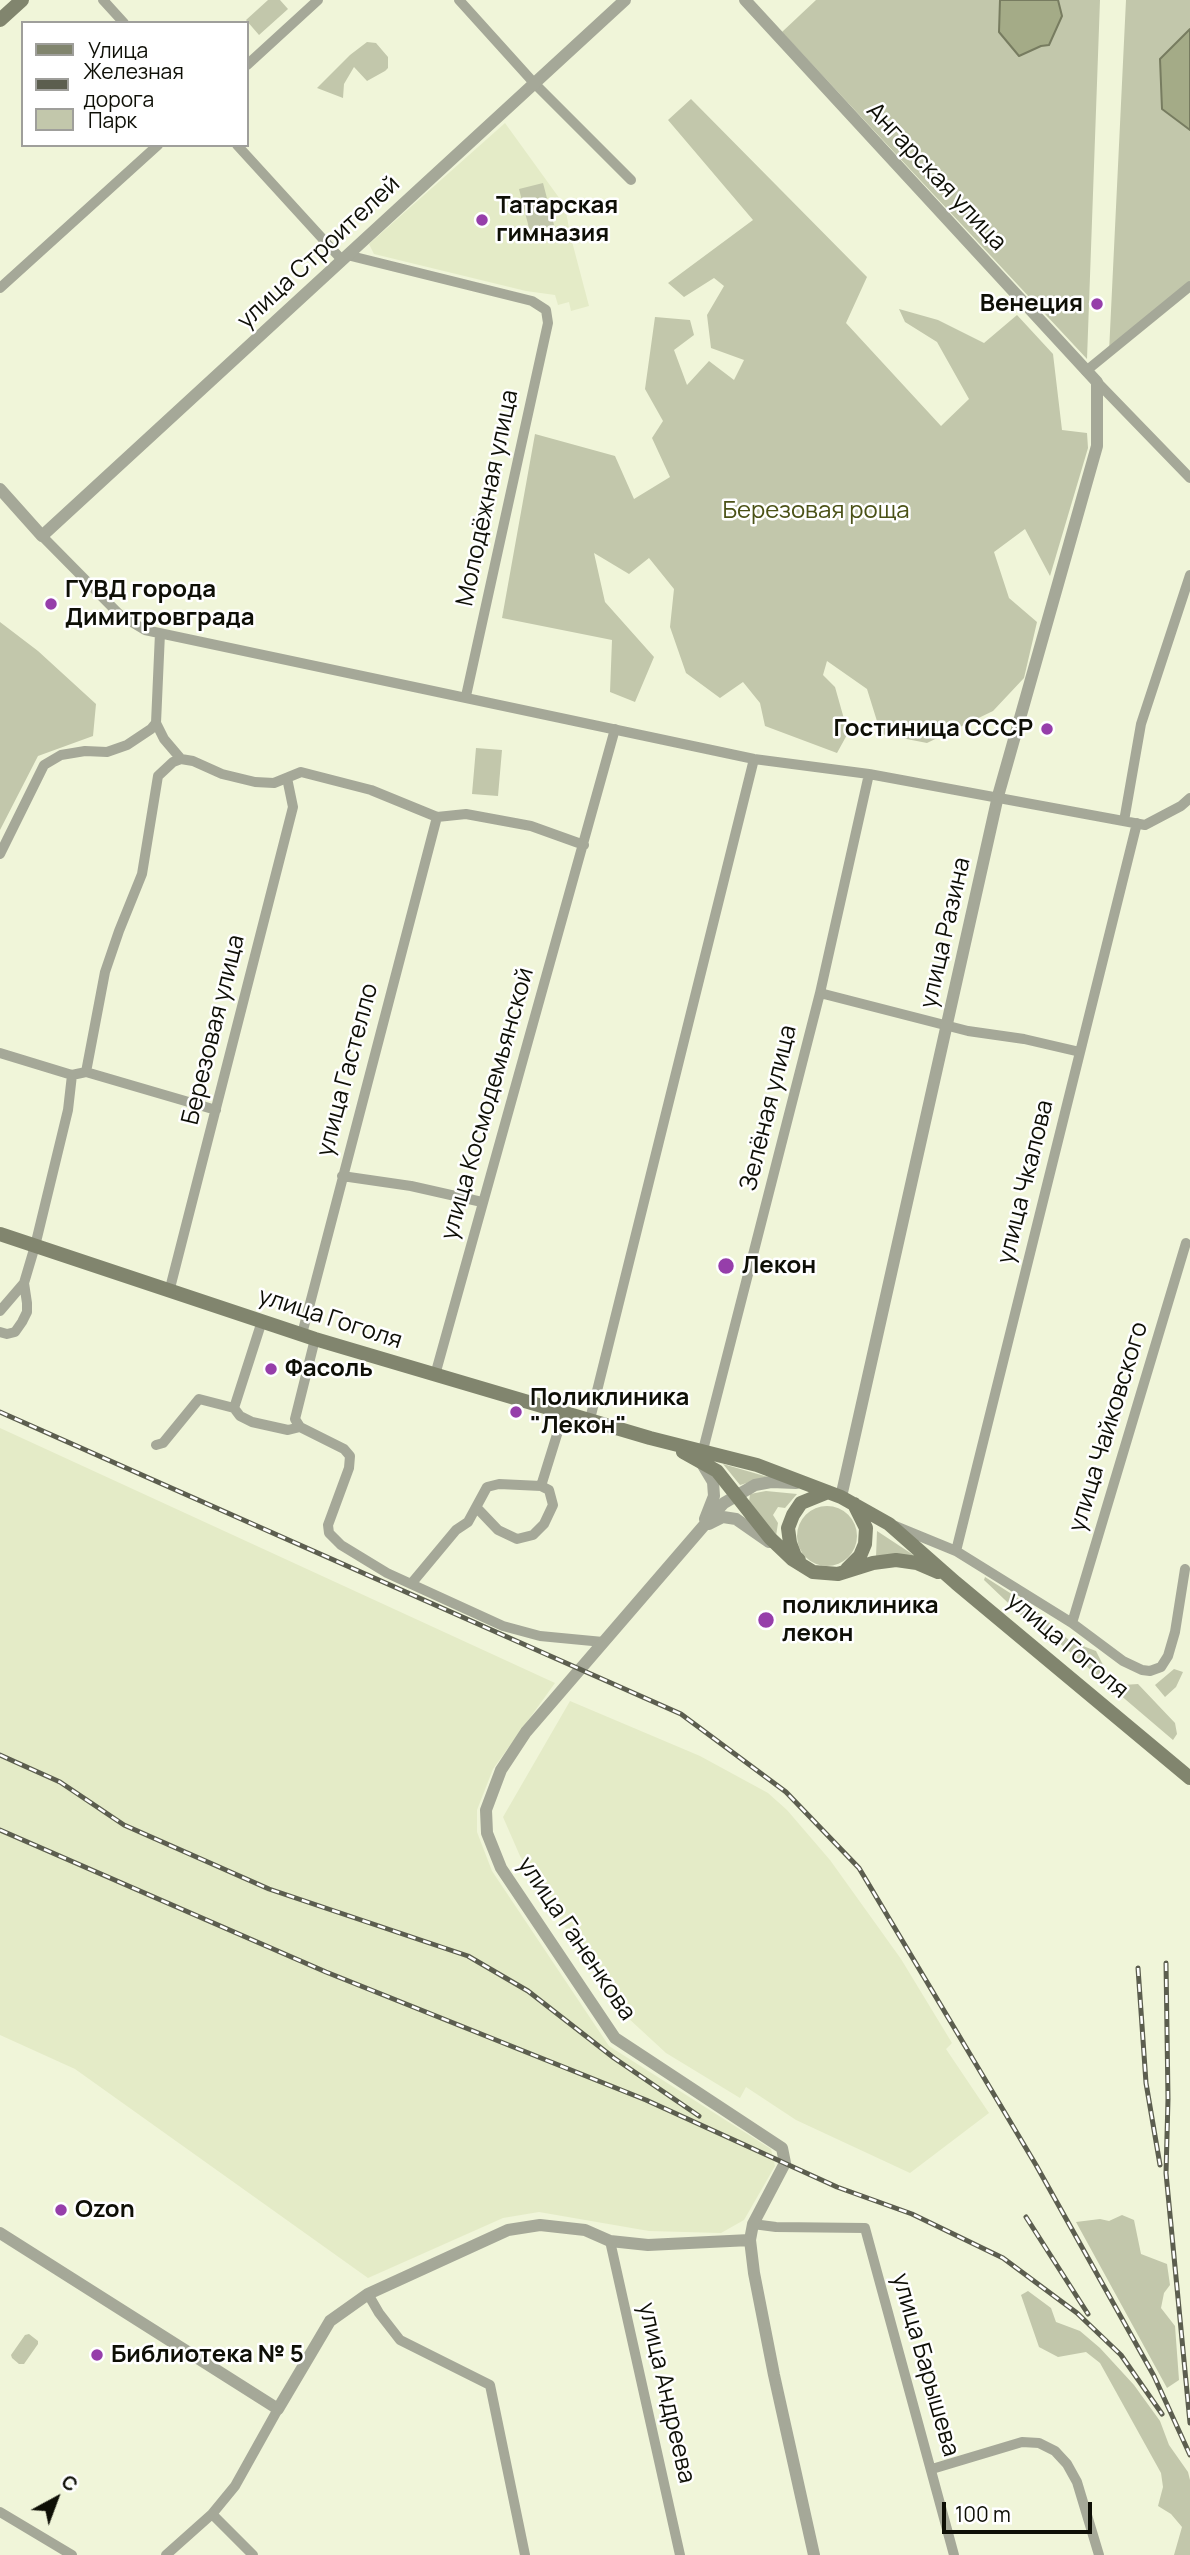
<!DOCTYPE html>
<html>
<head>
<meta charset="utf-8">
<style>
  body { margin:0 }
  #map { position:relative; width:1190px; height:2555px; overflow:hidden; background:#f0f5d9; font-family:Manrope,sans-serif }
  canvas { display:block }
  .legend { position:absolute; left:21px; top:21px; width:228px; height:126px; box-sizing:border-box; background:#fff; border:2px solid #9f9f9b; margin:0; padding:9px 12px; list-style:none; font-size:21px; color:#0e0f06 }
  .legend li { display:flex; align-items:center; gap:14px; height:35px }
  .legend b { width:35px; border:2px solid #9f9f9b }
  .north { position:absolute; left:21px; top:2464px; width:70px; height:70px; -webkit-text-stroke:5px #fff; paint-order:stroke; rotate:41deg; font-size:19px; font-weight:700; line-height:28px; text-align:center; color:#0e0f06 }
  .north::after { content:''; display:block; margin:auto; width:24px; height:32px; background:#0e0f06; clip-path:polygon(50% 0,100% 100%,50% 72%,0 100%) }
  .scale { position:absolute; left:942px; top:2502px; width:150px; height:32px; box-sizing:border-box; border:4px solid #0e0f06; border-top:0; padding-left:9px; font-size:21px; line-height:24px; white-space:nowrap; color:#0e0f06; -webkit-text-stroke:5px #fff; paint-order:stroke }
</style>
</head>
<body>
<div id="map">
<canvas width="1190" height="2555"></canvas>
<ul class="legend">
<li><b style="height:9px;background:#81856e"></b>Улица</li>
<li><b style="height:9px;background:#5c5e4f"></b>Железная дорога</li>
<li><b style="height:19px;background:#c2c7ab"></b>Парк</li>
</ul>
<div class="north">С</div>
<div class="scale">100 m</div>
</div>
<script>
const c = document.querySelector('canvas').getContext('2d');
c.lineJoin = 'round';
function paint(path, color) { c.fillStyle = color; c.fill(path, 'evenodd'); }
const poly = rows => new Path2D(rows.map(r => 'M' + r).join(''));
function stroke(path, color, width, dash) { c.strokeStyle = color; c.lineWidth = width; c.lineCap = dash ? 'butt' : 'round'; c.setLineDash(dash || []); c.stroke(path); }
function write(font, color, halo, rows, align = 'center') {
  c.font = font + ' Manrope,sans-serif'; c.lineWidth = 5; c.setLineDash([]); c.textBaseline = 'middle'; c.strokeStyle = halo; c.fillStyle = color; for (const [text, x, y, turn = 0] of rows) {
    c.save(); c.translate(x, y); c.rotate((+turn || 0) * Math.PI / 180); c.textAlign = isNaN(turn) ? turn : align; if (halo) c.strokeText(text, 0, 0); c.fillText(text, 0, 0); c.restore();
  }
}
const built = poly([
  [505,123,565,206,570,234,589,306,571,311,569,302,558,305,555,295,526,291,374,254,369,244],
  [0,1428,555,1683,493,1769,477,1810,477,1832,492,1871,609,2046,771,2149,775,2166,744,2220,721,2233,649,2231,539,2212,503,2218,368,2278,75,2069,0,2035],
  [570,1701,700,1756,768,1793,787,1810,830,1860,901,1959,952,2043,946,2049,989,2113,910,2173,796,2120,746,2087,740,2098,666,2053,627,2017,605,1990,520,1856,503,1817]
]);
const green = poly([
  [268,0,280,0,288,9,259,35,246,20],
  [816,0,1000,0,999,32,1019,56,1041,46,1062,16,1058,0,1100,0,1087,359,782,32],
  [1126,0,1190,0,1190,29,1160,59,1162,109,1190,130,1190,281,1109,352],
  [367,42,376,43,388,57,388,68,385,71,367,81,354,67,344,84,343,98,317,88,350,55],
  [691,99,867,277,846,323,941,426,969,399,937,342,905,322,899,309,938,320,984,343,1017,315,1053,354,1062,430,1087,433,1088,448,1050,576,1025,529,994,552,1009,598,1037,622,1024,678,993,711,927,743,881,734,867,689,827,661,823,675,835,687,848,733,837,753,765,726,760,703,743,682,720,698,686,673,670,627,674,589,649,558,629,574,594,553,605,602,654,657,635,702,610,692,612,640,502,618,535,434,615,456,634,499,670,477,652,438,663,421,645,389,655,317,690,320,694,335,674,350,687,385,709,361,734,380,744,360,711,348,707,315,724,286,714,278,684,297,668,283,753,220,668,120],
  [543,183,554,225,530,232,519,189],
  [0,622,38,651,96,704,93,736,38,756,0,830],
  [476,748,502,750,498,796,472,794],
  [723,1464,768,1477,740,1485],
  [766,1491,797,1494,785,1508,778,1507,773,1515,778,1523,776,1536,749,1502,750,1494],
  '797 1536a30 30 0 1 1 60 0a30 30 0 1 1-60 0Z',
  [877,1531,915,1556,876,1557],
  [985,1577,1032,1607,1070,1641,1096,1651,1107,1673,1123,1685,1138,1684,1175,1723,1177,1734,1173,1740,1044,1630,1024,1618,984,1580],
  [1174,1669,1183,1672,1176,1687,1165,1697,1155,1685],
  [1122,2215,1134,2220,1141,2254,1167,2264,1170,2285,1164,2293,1161,2308,1175,2326,1179,2380,1167,2388,1076,2222,1100,2219,1109,2221],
  [1028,2291,1051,2308,1056,2322,1080,2331,1100,2348,1134,2385,1160,2421,1169,2445,1188,2472,1190,2480,1190,2555,1174,2555,1182,2527,1171,2514,1158,2506,1163,2487,1161,2473,1100,2363,1086,2352,1058,2357,1039,2347,1021,2295],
  [29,2334,38,2341,38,2344,24,2364,19,2364,12,2358,11,2355,25,2335]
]);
const water = poly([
  [1000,0,1058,0,1062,16,1049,45,1041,46,1019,56,999,32,1000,0],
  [1190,29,1190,130,1162,109,1160,59,1190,29]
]);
const minor = poly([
  [103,0,124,23],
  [459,0,534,83,631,180],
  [247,65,318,0],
  [237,145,342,260],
  [347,255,532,301,546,310,548,323,466,696],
  [0,288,158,145],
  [1086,371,1190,286],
  [1097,382,1190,478],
  [42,536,120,615,145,630,754,759,869,774,1145,825,1181,806,1190,798],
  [160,633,156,723,164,739,181,759],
  [181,759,193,761,222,774,255,782,274,783,301,772,371,790,437,817,466,814,531,826,584,845],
  [1124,821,1141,724,1190,575],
  [0,854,44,765,61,755,85,751,107,752,127,745,151,729,156,723],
  [820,993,968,1031,1024,1039,1080,1052],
  [0,1053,72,1075,86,1072,216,1110],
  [86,1072,105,972,119,931,142,874,158,776,173,762,181,759],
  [342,1176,411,1186,482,1202],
  [169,1292,293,807,287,778],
  [0,1311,24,1283,35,1246,68,1110,72,1075],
  [0,1332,7,1334,15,1332,22,1322,27,1312,27,1303,24,1283],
  [302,1334,437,817],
  [315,1339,295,1419,300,1427,344,1449,350,1456,349,1468,328,1525,329,1533,341,1545,387,1573,503,1626,540,1636,603,1642],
  [435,1375,615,729],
  [234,1408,240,1416,252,1422,288,1430,300,1427],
  [590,1419,754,759],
  [156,1445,163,1443,199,1399,234,1408,262,1321],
  [703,1450,820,993,869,774],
  [477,1508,498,1530,517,1539,533,1535,544,1524,553,1505,549,1490,541,1486],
  [895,1526,956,1551,1072,1623,1123,1661,1142,1670,1150,1671,1161,1667,1168,1656,1175,1632,1185,1569],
  [956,1551,1137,823],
  [411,1584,456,1530,468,1522,487,1487,499,1484,541,1486,564,1412],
  [1072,1623,1186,1243],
  [753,2224,776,2227,865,2228,954,2555],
  [610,2241,680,2555],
  [368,2294,379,2313,400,2340,490,2385,525,2555],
  [932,2469,1022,2442,1039,2443,1055,2451,1067,2464,1077,2482,1099,2555],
  [0,2512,72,2555],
  [212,2514,253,2555],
  [166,2555,212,2514,235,2486,278,2409]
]);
const tertiary = poly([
  [745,0,1097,382,1097,446,998,796,841,1497],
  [0,489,42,536,625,0],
  [701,1462,713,1482,714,1496,705,1519],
  [796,1483,771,1482,755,1485,724,1503,713,1515,526,1732,501,1770,486,1810,487,1833,501,1868,615,2038,782,2148,785,2163,753,2224,750,2240,754,2273,774,2375,814,2555],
  [709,1524,723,1517,736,1519,769,1542],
  [0,2233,278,2409,330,2321,368,2294,508,2230,540,2225,585,2230,610,2241,648,2245,750,2240]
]);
const secondary = poly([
  [0,20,22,0],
  [0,1234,315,1339,650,1438,757,1465,841,1497,889,1524,956,1583,1190,1778],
  [683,1452,717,1471,770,1538,792,1559,813,1572,838,1574,873,1563,896,1560,917,1563,938,1572],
  [799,1560,795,1556,790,1543,788,1528,793,1515,801,1503,828,1492],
  [847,1569,860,1556,865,1544,866,1528,854,1504]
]);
const rail = poly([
  [0,1412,681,1714,786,1792,859,1868,1036,2165,1154,2376,1190,2455],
  [0,1755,60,1782,124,1825,269,1889,468,1956,528,1991,614,2058,699,2116],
  [0,1830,326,1972,646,2100,837,2187,912,2214,1003,2258,1077,2313,1121,2355,1162,2414],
  [1166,1963,1168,2099,1166,2173,1190,2423],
  [1138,1968,1146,2083,1160,2165],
  [1026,2217,1088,2314]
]);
const markers = [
  [482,220,7,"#963eaa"],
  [1097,304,7,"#963eaa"],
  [51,604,7,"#963eaa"],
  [1047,729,7,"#963eaa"],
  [726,1266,9,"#963eaa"],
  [271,1369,7,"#963eaa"],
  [516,1412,7,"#963eaa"],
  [766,1620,9,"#963eaa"],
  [61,2210,7,"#963eaa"],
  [97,2355,7,"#963eaa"]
];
const streetNames = [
  ["Ангарская улица",936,177,47],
  ["улица Строителей",319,253,-43],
  ["Молодёжная улица",488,498,-78],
  ["улица Разина",946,933,-77],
  ["Березовая улица",214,1030,-76],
  ["улица Гастелло",348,1070,-75],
  ["улица Космодемьянской",488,1104,-74],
  ["Зелёная улица",769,1108,-76],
  ["улица Чкалова",1026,1182,-76],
  ["улица Гоголя",330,1319,18],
  ["улица Чайковского",1109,1427,-73],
  ["улица Гоголя",1067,1646,40],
  ["улица Ганенкова",576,1939,56],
  ["улица Барышева",925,2365,74],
  ["улица Андреева",666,2393,77]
];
const poiNames = [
  ["Татарская",496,206],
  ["гимназия",496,234],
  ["Венеция",1083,304,"right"],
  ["ГУВД города",65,590],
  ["Димитровграда",65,618],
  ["Гостиница СССР",1033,729,"right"],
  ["Лекон",742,1266],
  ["Фасоль",285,1369],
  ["Поликлиника",530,1398],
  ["\"Лекон\"",530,1426],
  ["поликлиника",782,1606],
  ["лекон",782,1634],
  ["Ozon",75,2210],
  ["Библиотека № 5",111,2355]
];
const parkNames = [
  ["Березовая роща",816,511]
];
paint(built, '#e4ebc7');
paint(green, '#c2c7ab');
paint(water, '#a4ab87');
stroke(water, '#777c60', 2);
stroke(minor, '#a5a898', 10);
stroke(tertiary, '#a5a898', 12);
stroke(secondary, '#81856e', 14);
stroke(rail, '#5c5e4f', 5);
stroke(rail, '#fff', 2.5, [8]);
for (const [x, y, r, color] of markers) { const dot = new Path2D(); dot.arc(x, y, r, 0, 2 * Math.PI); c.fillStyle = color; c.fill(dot); stroke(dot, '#fff', 2.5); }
write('24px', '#0e0f06', '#fff', streetNames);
write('bold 24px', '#0e0f06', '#fff', poiNames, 'left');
write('24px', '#4b5217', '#fff', parkNames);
</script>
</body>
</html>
